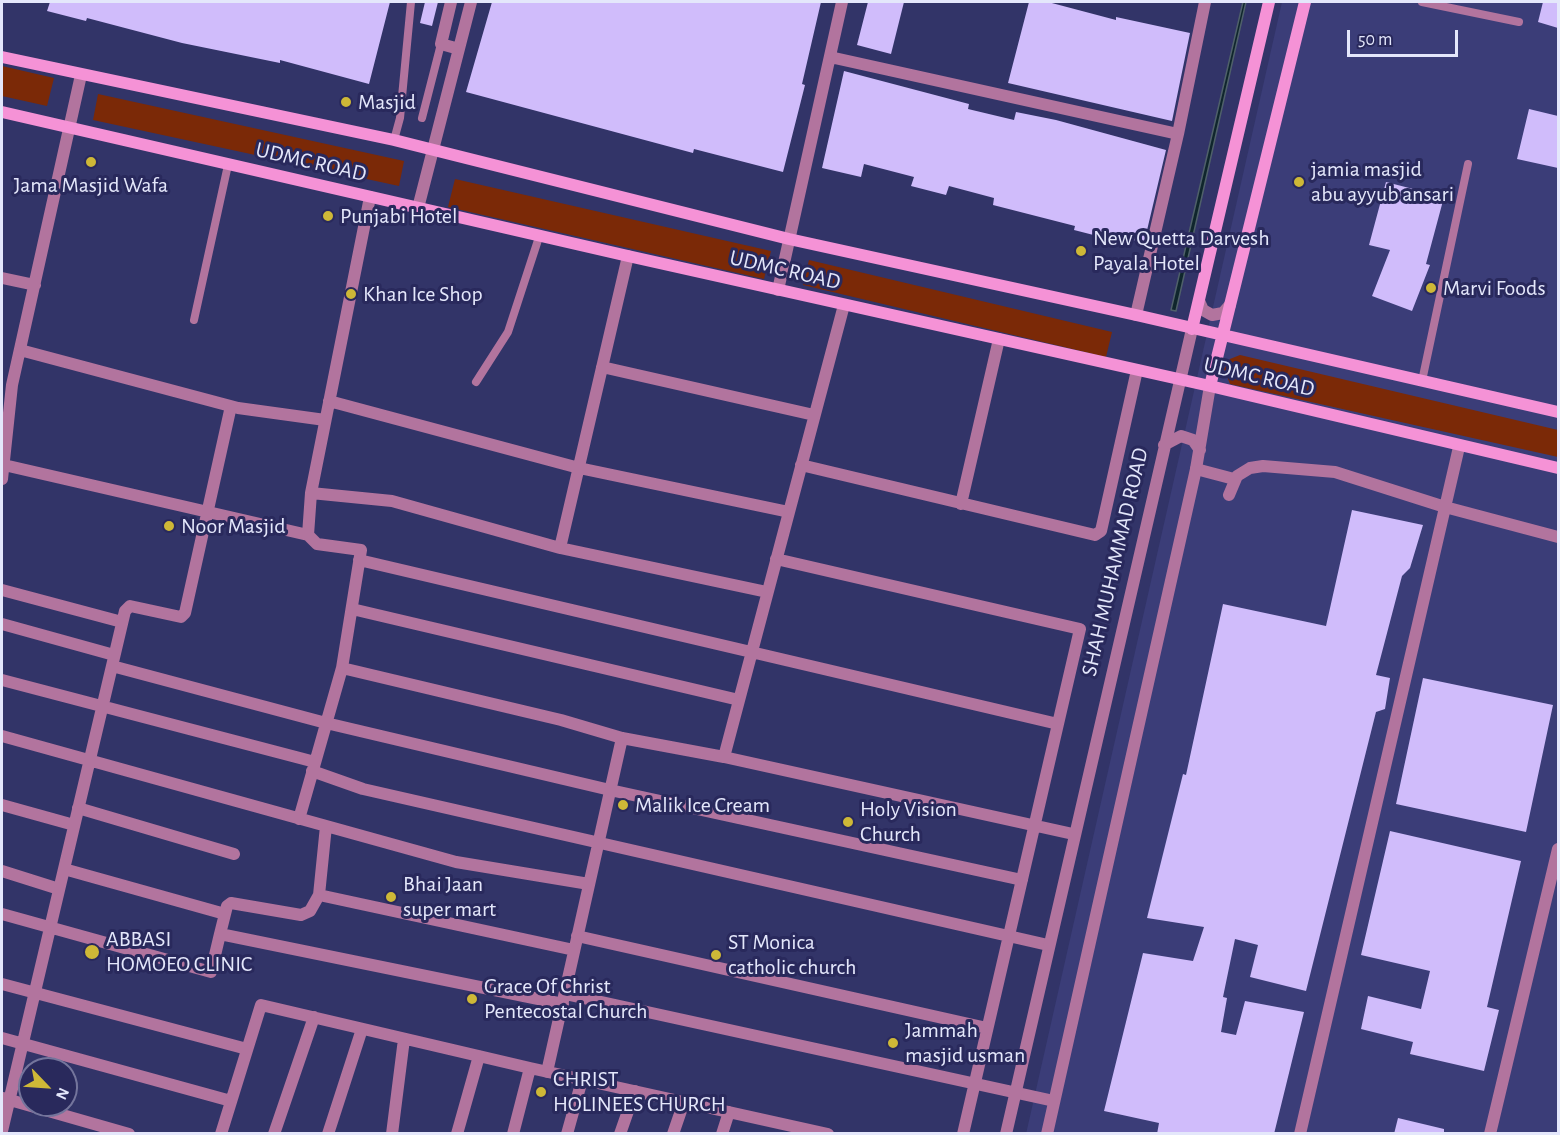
<!DOCTYPE html>
<html>
<head>
<meta charset="utf-8">
<style>
  body { margin:0 }
  #map { position:relative; width:1560px; height:1135px; overflow:hidden; background:#323468; font-family:"Alegreya Sans",sans-serif }
  canvas { display:block }
  .frame { position:absolute; inset:0; border:3px solid #e4e7fb; pointer-events:none }
  .north { position:absolute; left:18px; top:1057px; width:60px; height:60px; box-sizing:border-box; background:#29295c; border:2px solid #74759c; border-radius:50%; rotate:115deg; font-size:16px; font-weight:700; line-height:24px; text-align:center; color:#e4e7fb }
  .north::after { content:''; display:block; margin:auto; width:21px; height:27px; background:#ceb837; clip-path:polygon(50% 0,100% 100%,50% 72%,0 100%) }
  .scale { position:absolute; left:1347px; top:30px; width:111px; height:27px; box-sizing:border-box; border:3px solid #e4e7fb; border-top:0; padding-left:8px; font-size:18px; line-height:21px; white-space:nowrap; color:#e4e7fb; -webkit-text-stroke:4px #29295c; paint-order:stroke }
</style>
</head>
<body>
<div id="map">
<canvas width="1560" height="1135"></canvas>
<div class="frame"></div>
<div class="north">N</div>
<div class="scale">50 m</div>
</div>
<script>
const c = document.querySelector('canvas').getContext('2d');
c.lineJoin = 'round';
function paint(path, color) { c.fillStyle = color; c.fill(path, 'evenodd'); }
const poly = rows => new Path2D(rows.map(r => 'M' + r).join(''));
function stroke(path, color, width, dash) { c.strokeStyle = color; c.lineWidth = width; c.lineCap = dash ? 'butt' : 'round'; c.setLineDash(dash || []); c.stroke(path); }
function write(font, color, halo, rows, align = 'center') {
  c.font = font + ' "Alegreya Sans",sans-serif'; c.lineWidth = 6; c.setLineDash([]); c.textBaseline = 'middle'; c.strokeStyle = halo; c.fillStyle = color; for (const [text, x, y, turn = 0] of rows) {
    c.save(); c.translate(x, y); c.rotate((+turn || 0) * Math.PI / 180); c.textAlign = isNaN(turn) ? turn : align; if (halo) c.strokeText(text, 0, 0); c.fillText(text, 0, 0); c.restore();
  }
}
const built = poly([
  [1282,2,1558,2,1558,1133,1026,1134]
]);
const green = poly([
  [2,66,54,78,47,106,2,96],
  [98,94,404,161,399,186,93,120],
  [455,179,771,251,764,279,448,207],
  [809,260,1112,332,1106,357,803,285],
  [1240,355,1558,430,1558,457,1230,384,1224,369,1230,359]
]);
const water = poly([
  [1243,2,1246,2,1176,311,1171,310,1243,2]
]);
const building = poly([
  [50,2,390,2,369,84,280,60,280,63,182,43,87,18,86,21,47,11],
  [425,2,438,2,432,26,420,23],
  [492,2,821,2,802,84,805,85,783,172,694,149,693,153,466,92],
  [868,2,904,2,891,54,857,45],
  [1029,2,1048,2,1116,20,1116,17,1190,33,1172,121,1008,83],
  [1543,2,1558,2,1558,28,1538,22],
  [844,71,969,104,968,109,1014,120,1016,112,1056,120,1166,150,1144,243,1114,235,1113,240,1074,230,1075,226,993,205,994,198,949,186,946,195,911,186,914,177,864,164,861,177,822,168],
  [1529,109,1558,116,1558,168,1517,159],
  [1386,182,1444,197,1426,264,1430,265,1412,311,1372,296,1390,250,1369,245],
  [1352,510,1423,525,1410,568,1402,576,1376,675,1390,678,1385,709,1376,712,1306,991,1250,977,1258,945,1235,939,1223,997,1227,998,1221,1032,1236,1035,1245,1001,1304,1012,1274,1134,1157,1134,1159,1123,1104,1111,1143,953,1193,961,1204,927,1147,918,1183,774,1186,775,1223,604,1326,626],
  [1423,678,1553,705,1526,832,1396,804],
  [1390,831,1521,861,1487,1007,1499,1010,1484,1071,1410,1054,1413,1042,1361,1029,1368,996,1421,1009,1430,971,1361,955],
  [1398,1118,1444,1129,1444,1134,1394,1134]
]);
const service = poly([
  [1422,2,1519,22],
  [422,118,441,44],
  [394,140,400,118,411,2],
  [194,320,228,165],
  [1422,381,1468,164],
  [476,382,508,332,540,234]
]);
const minor = poly([
  [830,57,1178,134],
  [2,278,35,285],
  [778,290,842,2],
  [1136,315,1178,134,1205,2],
  [20,350,238,408,325,420],
  [602,367,814,415],
  [329,401,579,468,789,512],
  [4,465,308,535],
  [801,465,1095,535,1101,531,1137,370],
  [1196,469,1234,479],
  [2,479,12,385,81,75],
  [311,493,392,501,560,548,767,592],
  [1229,495,1237,476,1250,468,1263,466,1335,472,1445,507,1558,537],
  [961,504,999,339],
  [560,548,628,256],
  [776,559,1080,629,963,1134],
  [359,560,1058,724],
  [2,590,122,622],
  [352,609,739,700],
  [2,624,114,655],
  [112,666,326,723,610,790,1022,880],
  [342,668,561,720,622,738,724,757,1073,834],
  [2,680,315,762],
  [2,736,456,862,589,884],
  [724,757,844,305],
  [312,771,363,789,1048,945],
  [2,805,74,825],
  [78,808,234,854],
  [299,819,342,668,361,550,317,544,308,535,311,493,370,197],
  [326,826,319,895,574,950],
  [64,869,225,914],
  [2,871,59,889],
  [319,895,310,911,301,915,231,903,227,906,220,934,563,1004],
  [2,914,211,972,220,934],
  [577,936,987,1028],
  [2,984,247,1049],
  [565,994,1054,1101],
  [2,1038,231,1101],
  [547,1072,622,738],
  [3,1098,129,1134],
  [2,1131,125,611,130,606,181,617,185,613,231,406],
  [221,1134,261,1005,530,1068,828,1134],
  [274,1134,314,1017],
  [328,1134,362,1029],
  [392,1134,404,1039],
  [457,1134,479,1056],
  [513,1134,530,1068],
  [567,1134,582,1080],
  [620,1134,635,1091],
  [673,1134,684,1102],
  [722,1134,729,1112],
  [1300,1134,1459,447],
  [1490,1134,1558,849]
]);
const tertiary = poly([
  [451,2,441,44,459,49],
  [418,208,471,2],
  [1199,301,1203,310,1212,315,1223,313,1230,305],
  [1164,445,1181,436,1193,440,1200,450],
  [1006,1134,1192,329],
  [1047,1134,1196,469,1210,386]
]);
const secondary = poly([
  [2,57,394,140,789,239,1136,315,1558,412],
  [2,112,628,256,1210,386,1558,468],
  [1192,329,1269,2],
  [1210,386,1305,2]
]);
const markers = [
  [346,102,6,"#ceb837"],
  [91,162,6,"#ceb837"],
  [1299,182,6,"#ceb837"],
  [328,216,6,"#ceb837"],
  [1081,251,6,"#ceb837"],
  [1431,288,6,"#ceb837"],
  [351,294,6,"#ceb837"],
  [169,526,6,"#ceb837"],
  [623,805,6,"#ceb837"],
  [848,822,6,"#ceb837"],
  [391,897,6,"#ceb837"],
  [92,952,8,"#ceb837"],
  [716,955,6,"#ceb837"],
  [472,999,6,"#ceb837"],
  [893,1043,6,"#ceb837"],
  [541,1092,6,"#ceb837"]
];
const poiNames = [
  ["Masjid",358,102],
  ["jamia masjid",1311,169],
  ["abu ayyub ansari",1311,194],
  ["Jama Masjid Wafa",91,185,"center"],
  ["Punjabi Hotel",340,216],
  ["New Quetta Darvesh",1093,238],
  ["Payala Hotel",1093,263],
  ["Marvi Foods",1443,288],
  ["Khan Ice Shop",363,294],
  ["Noor Masjid",181,526],
  ["Malik Ice Cream",635,805],
  ["Holy Vision",860,809],
  ["Church",860,834],
  ["Bhai Jaan",403,884],
  ["super mart",403,909],
  ["ABBASI",106,939],
  ["HOMOEO CLINIC",106,964],
  ["ST Monica",728,942],
  ["catholic church",728,967],
  ["Grace Of Christ",484,986],
  ["Pentecostal Church",484,1011],
  ["Jammah",905,1030],
  ["masjid usman",905,1055],
  ["CHRIST",553,1079],
  ["HOLINEES CHURCH",553,1104]
];
const streetNames = [
  ["UDMC ROAD",311,162,13],
  ["UDMC ROAD",785,270,13],
  ["UDMC ROAD",1259,377,13],
  ["SHAH MUHAMMAD ROAD",1115,562,-77]
];
paint(built, '#3b3d78');
paint(green, '#7b2907');
paint(water, '#0f262c');
stroke(water, '#4f606a', 1.5);
paint(building, '#d0bcfb');
stroke(service, '#b2749e', 8);
stroke(minor, '#b2749e', 12);
stroke(tertiary, '#b2749e', 12);
stroke(secondary, '#f592d6', 12);
for (const [x, y, r, color] of markers) { const dot = new Path2D(); dot.arc(x, y, r, 0, 2 * Math.PI); c.fillStyle = color; c.fill(dot); stroke(dot, '#29295c', 2); }
write('22px', '#e4e7fb', '#29295c', poiNames, 'left');
write('22px', '#e4e7fb', '#29295c', streetNames);
</script>
</body>
</html>
